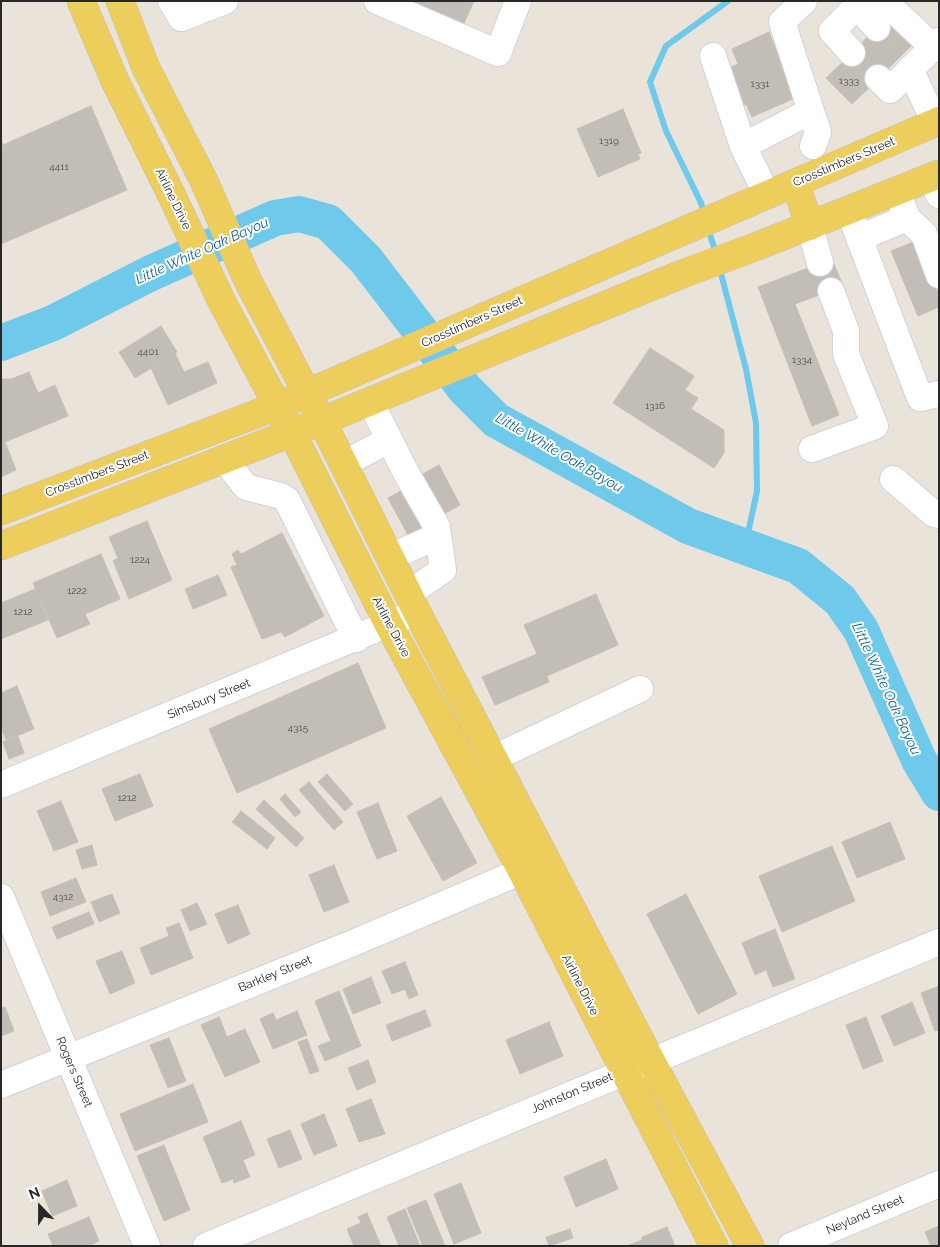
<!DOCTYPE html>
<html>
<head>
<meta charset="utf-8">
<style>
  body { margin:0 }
  #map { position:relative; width:940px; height:1247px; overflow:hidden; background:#eae3da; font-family:Raleway,sans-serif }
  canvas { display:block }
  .frame { position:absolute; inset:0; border:2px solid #282828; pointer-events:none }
  .north { position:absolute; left:15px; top:1182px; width:50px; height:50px; -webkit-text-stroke:4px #fff; paint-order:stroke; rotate:338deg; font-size:14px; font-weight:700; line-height:20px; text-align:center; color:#282828 }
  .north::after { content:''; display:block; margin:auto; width:18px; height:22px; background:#282828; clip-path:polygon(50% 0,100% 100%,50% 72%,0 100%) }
</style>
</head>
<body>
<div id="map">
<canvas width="940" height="1247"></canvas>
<div class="frame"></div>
<div class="north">N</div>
</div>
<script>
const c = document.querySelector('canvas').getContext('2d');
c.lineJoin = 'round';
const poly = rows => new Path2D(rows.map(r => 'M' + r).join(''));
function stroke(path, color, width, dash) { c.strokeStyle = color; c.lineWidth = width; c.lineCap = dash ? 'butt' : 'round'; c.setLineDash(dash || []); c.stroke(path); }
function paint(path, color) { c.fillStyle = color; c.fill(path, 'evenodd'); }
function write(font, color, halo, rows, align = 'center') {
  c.font = font + ' Raleway,sans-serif'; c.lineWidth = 4; c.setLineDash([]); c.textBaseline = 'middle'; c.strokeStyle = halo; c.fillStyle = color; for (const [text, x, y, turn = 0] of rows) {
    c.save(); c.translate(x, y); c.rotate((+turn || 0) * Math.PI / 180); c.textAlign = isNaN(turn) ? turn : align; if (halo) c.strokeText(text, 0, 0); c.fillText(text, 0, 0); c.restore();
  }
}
const stream = poly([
  [705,216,701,203,666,131,650,82,666,46,728,1],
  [708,228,716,254],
  [719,266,746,369,756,423,757,491,745,547]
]);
const river = poly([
  [1,343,53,323,151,273,275,218,299,214,328,222,366,260,465,389,496,420,688,526,798,566,840,600,861,630,919,760,939,793]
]);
const building = poly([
  [412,1,474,1,464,23,412,1],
  [886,18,913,44,872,85,846,59,886,18],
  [769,32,795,98,752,117,746,104,738,106,725,70,738,64,732,49,769,32],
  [846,59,872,85,852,104,826,78,846,59],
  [91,106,127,190,1,244,1,140,3,145,91,106],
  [623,109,641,153,638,154,640,159,598,177,577,129,623,109],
  [916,241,939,295,939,307,918,316,891,251,916,241],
  [832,259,843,286,795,304,839,415,812,426,758,287,832,259],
  [161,326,177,352,135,378,119,352,161,326],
  [650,348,694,376,685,390,698,398,691,409,724,430,724,453,714,468,613,403,650,348],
  [175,353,184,372,208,362,217,383,168,405,151,368,175,353],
  [29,372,38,393,55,385,68,416,5,442,16,470,1,477,1,379,11,379,29,372],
  [439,465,460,505,440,516,419,476,439,465],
  [410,486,430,523,408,535,388,498,410,486],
  [147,521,172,580,129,599,113,561,118,558,109,537,147,521],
  [282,533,324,616,285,637,281,632,262,639,231,567,237,565,232,554,238,550,241,554,282,533],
  [101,554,120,599,85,614,90,624,57,638,33,583,101,554],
  [218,575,227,595,193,609,185,589,218,575],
  [35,589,48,620,1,639,1,603,35,589],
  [596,594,618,645,547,676,549,682,495,705,482,677,537,654,524,625,596,594],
  [358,663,386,728,237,793,209,729,358,663],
  [17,686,34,729,6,740,1,727,1,693,17,686],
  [18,736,24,753,9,759,3,742,18,736],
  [140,774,153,806,115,821,102,789,140,774],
  [327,774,353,804,345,811,318,782,327,774],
  [309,782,343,822,334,830,299,790,309,782],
  [285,794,301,812,295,817,280,799,285,794],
  [441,797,477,863,443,881,407,816,441,797],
  [264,800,304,838,296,847,256,809,264,800],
  [61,801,78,842,54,851,37,811,61,801],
  [378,803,397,851,377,859,357,812,378,803],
  [241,811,275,838,267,849,232,822,241,811],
  [890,822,905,859,857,878,842,842,890,822],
  [92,845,97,865,82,869,76,850,92,845],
  [832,846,855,901,782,932,759,876,832,846],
  [334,865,349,902,324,912,309,875,334,865],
  [76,878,86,902,50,916,41,892,76,878],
  [112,894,120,913,99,922,91,902,112,894],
  [686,894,737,994,698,1014,647,914,686,894],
  [197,903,207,924,190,931,181,910,197,903],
  [238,905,250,934,228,944,215,914,238,905],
  [89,912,94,924,57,939,52,927,89,912],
  [179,923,193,958,151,975,140,948,169,936,166,928,179,923],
  [775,929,795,979,773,987,766,970,755,975,742,943,775,929],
  [122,951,135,983,110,994,96,961,122,951],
  [405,962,418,995,409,999,405,989,392,994,382,971,405,962],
  [371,977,381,1003,353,1014,343,989,371,977],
  [939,986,939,1030,935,1031,921,993,939,986],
  [339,991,361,1046,325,1061,318,1046,331,1041,315,1001,339,991],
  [912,1002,925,1033,894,1046,881,1016,912,1002],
  [5,1007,14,1031,1,1036,1,1008,5,1007],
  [425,1010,431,1026,392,1041,386,1025,425,1010],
  [297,1011,307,1035,273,1049,260,1019,273,1013,276,1020,297,1011],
  [219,1017,227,1037,245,1029,260,1062,225,1077,201,1025,219,1017],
  [866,1017,883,1061,863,1069,846,1025,866,1017],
  [549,1022,563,1056,520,1074,506,1040,549,1022],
  [169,1038,186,1081,168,1088,150,1045,169,1038],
  [307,1039,319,1071,310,1074,298,1042,307,1039],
  [368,1060,376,1082,357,1090,348,1068,368,1060],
  [193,1084,208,1122,135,1151,120,1114,193,1084],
  [371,1099,385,1134,359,1142,346,1109,371,1099],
  [324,1114,337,1146,314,1155,301,1124,324,1114],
  [241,1121,255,1155,243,1160,250,1177,234,1183,233,1179,222,1183,203,1137,241,1121],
  [290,1130,302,1159,279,1168,267,1139,290,1130],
  [164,1145,190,1210,164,1221,137,1156,164,1145],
  [606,1159,618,1189,576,1207,564,1177,606,1159],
  [67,1180,77,1206,52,1216,42,1191,67,1180],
  [461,1183,481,1233,454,1244,434,1194,461,1183],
  [426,1200,445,1246,423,1246,407,1208,426,1200],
  [405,1209,420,1246,399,1246,387,1217,405,1209],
  [367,1213,381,1246,354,1246,347,1229,361,1223,358,1217,367,1213],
  [89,1217,99,1241,88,1246,53,1246,48,1234,89,1217],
  [939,1226,939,1246,931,1246,925,1232,939,1226],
  [667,1227,675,1246,627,1246,642,1240,642,1237,667,1227],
  [570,1229,573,1238,549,1246,546,1237,570,1229]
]);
const minorTunnel = poly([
  [877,28,903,54],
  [852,53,878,78]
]);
const minor = poly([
  [171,1,181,18,225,1],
  [377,1,498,53,518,1],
  [884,1,933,47],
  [857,6,877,28],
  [852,53,832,31,862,1],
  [713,56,743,146,811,111,782,22,804,1],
  [910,69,935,123],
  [878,78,890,90,939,41],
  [811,111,818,132,813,146],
  [743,146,767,195],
  [930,178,939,195],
  [897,191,907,218,924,234,939,275],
  [849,211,920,398,939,394],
  [810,226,820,263],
  [859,238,907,218],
  [370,401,405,471,437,527,443,570,408,594],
  [812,449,875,426,846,354,846,331,831,291],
  [224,459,246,487,281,496,287,500,356,639],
  [343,464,389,440],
  [893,479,934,514,939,515],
  [390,557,438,536],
  [494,758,640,689],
  [1,785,417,612],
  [1,897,147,1246],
  [1,1085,353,943,522,871,540,860],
  [206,1246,939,942],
  [791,1246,939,1184]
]);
const major = poly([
  [81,1,115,81,172,196,221,300,292,433,389,625,522,871,714,1246],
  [120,1,146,68,204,181,248,281,329,435,417,612,651,1061,750,1246],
  [795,183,810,226],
  [1,511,277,406,939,121],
  [1,546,322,421,682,274,755,247,939,174]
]);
const numberNames = [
  ["1333",849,81],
  ["1331",760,84],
  ["1319",609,141],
  ["4411",59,167],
  ["4401",148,352],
  ["1334",802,360],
  ["1316",655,406],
  ["1224",140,560],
  ["1222",77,591],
  ["1212",23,612],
  ["4315",298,728],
  ["1212",127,798],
  ["4312",63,897]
];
const streetNames = [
  ["Crosstimbers Street",844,162,-23],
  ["Airline Drive",173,199,64],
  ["Crosstimbers Street",472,322,-24],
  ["Crosstimbers Street",97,474,-21],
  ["Airline Drive",391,627,62],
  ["Simsbury Street",209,699,-22],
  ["Barkley Street",275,974,-22],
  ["Airline Drive",580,985,63],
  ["Rogers Street",74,1072,67],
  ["Johnston Street",572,1093,-23],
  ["Neyland Street",865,1215,-23]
];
const waterNames = [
  ["Little White Oak Bayou",202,251,-24],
  ["Little White Oak Bayou",559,453,30],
  ["Little White Oak Bayou",886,689,65]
];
stroke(stream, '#6ec9eb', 6);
stroke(river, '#6ec9eb', 36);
paint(building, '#c2bdb6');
stroke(building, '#c5bfb4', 1);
stroke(minorTunnel, '#c3beb6', 26, [26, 13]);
stroke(minor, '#cfd2e1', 28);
stroke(major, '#c3c3c3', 29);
stroke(minor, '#fff', 26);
stroke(major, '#edcd5c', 28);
write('10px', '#4e4d4c', null, numberNames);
write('12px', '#282828', '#fff', streetNames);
write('italic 14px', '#106594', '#fff', waterNames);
</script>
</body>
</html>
